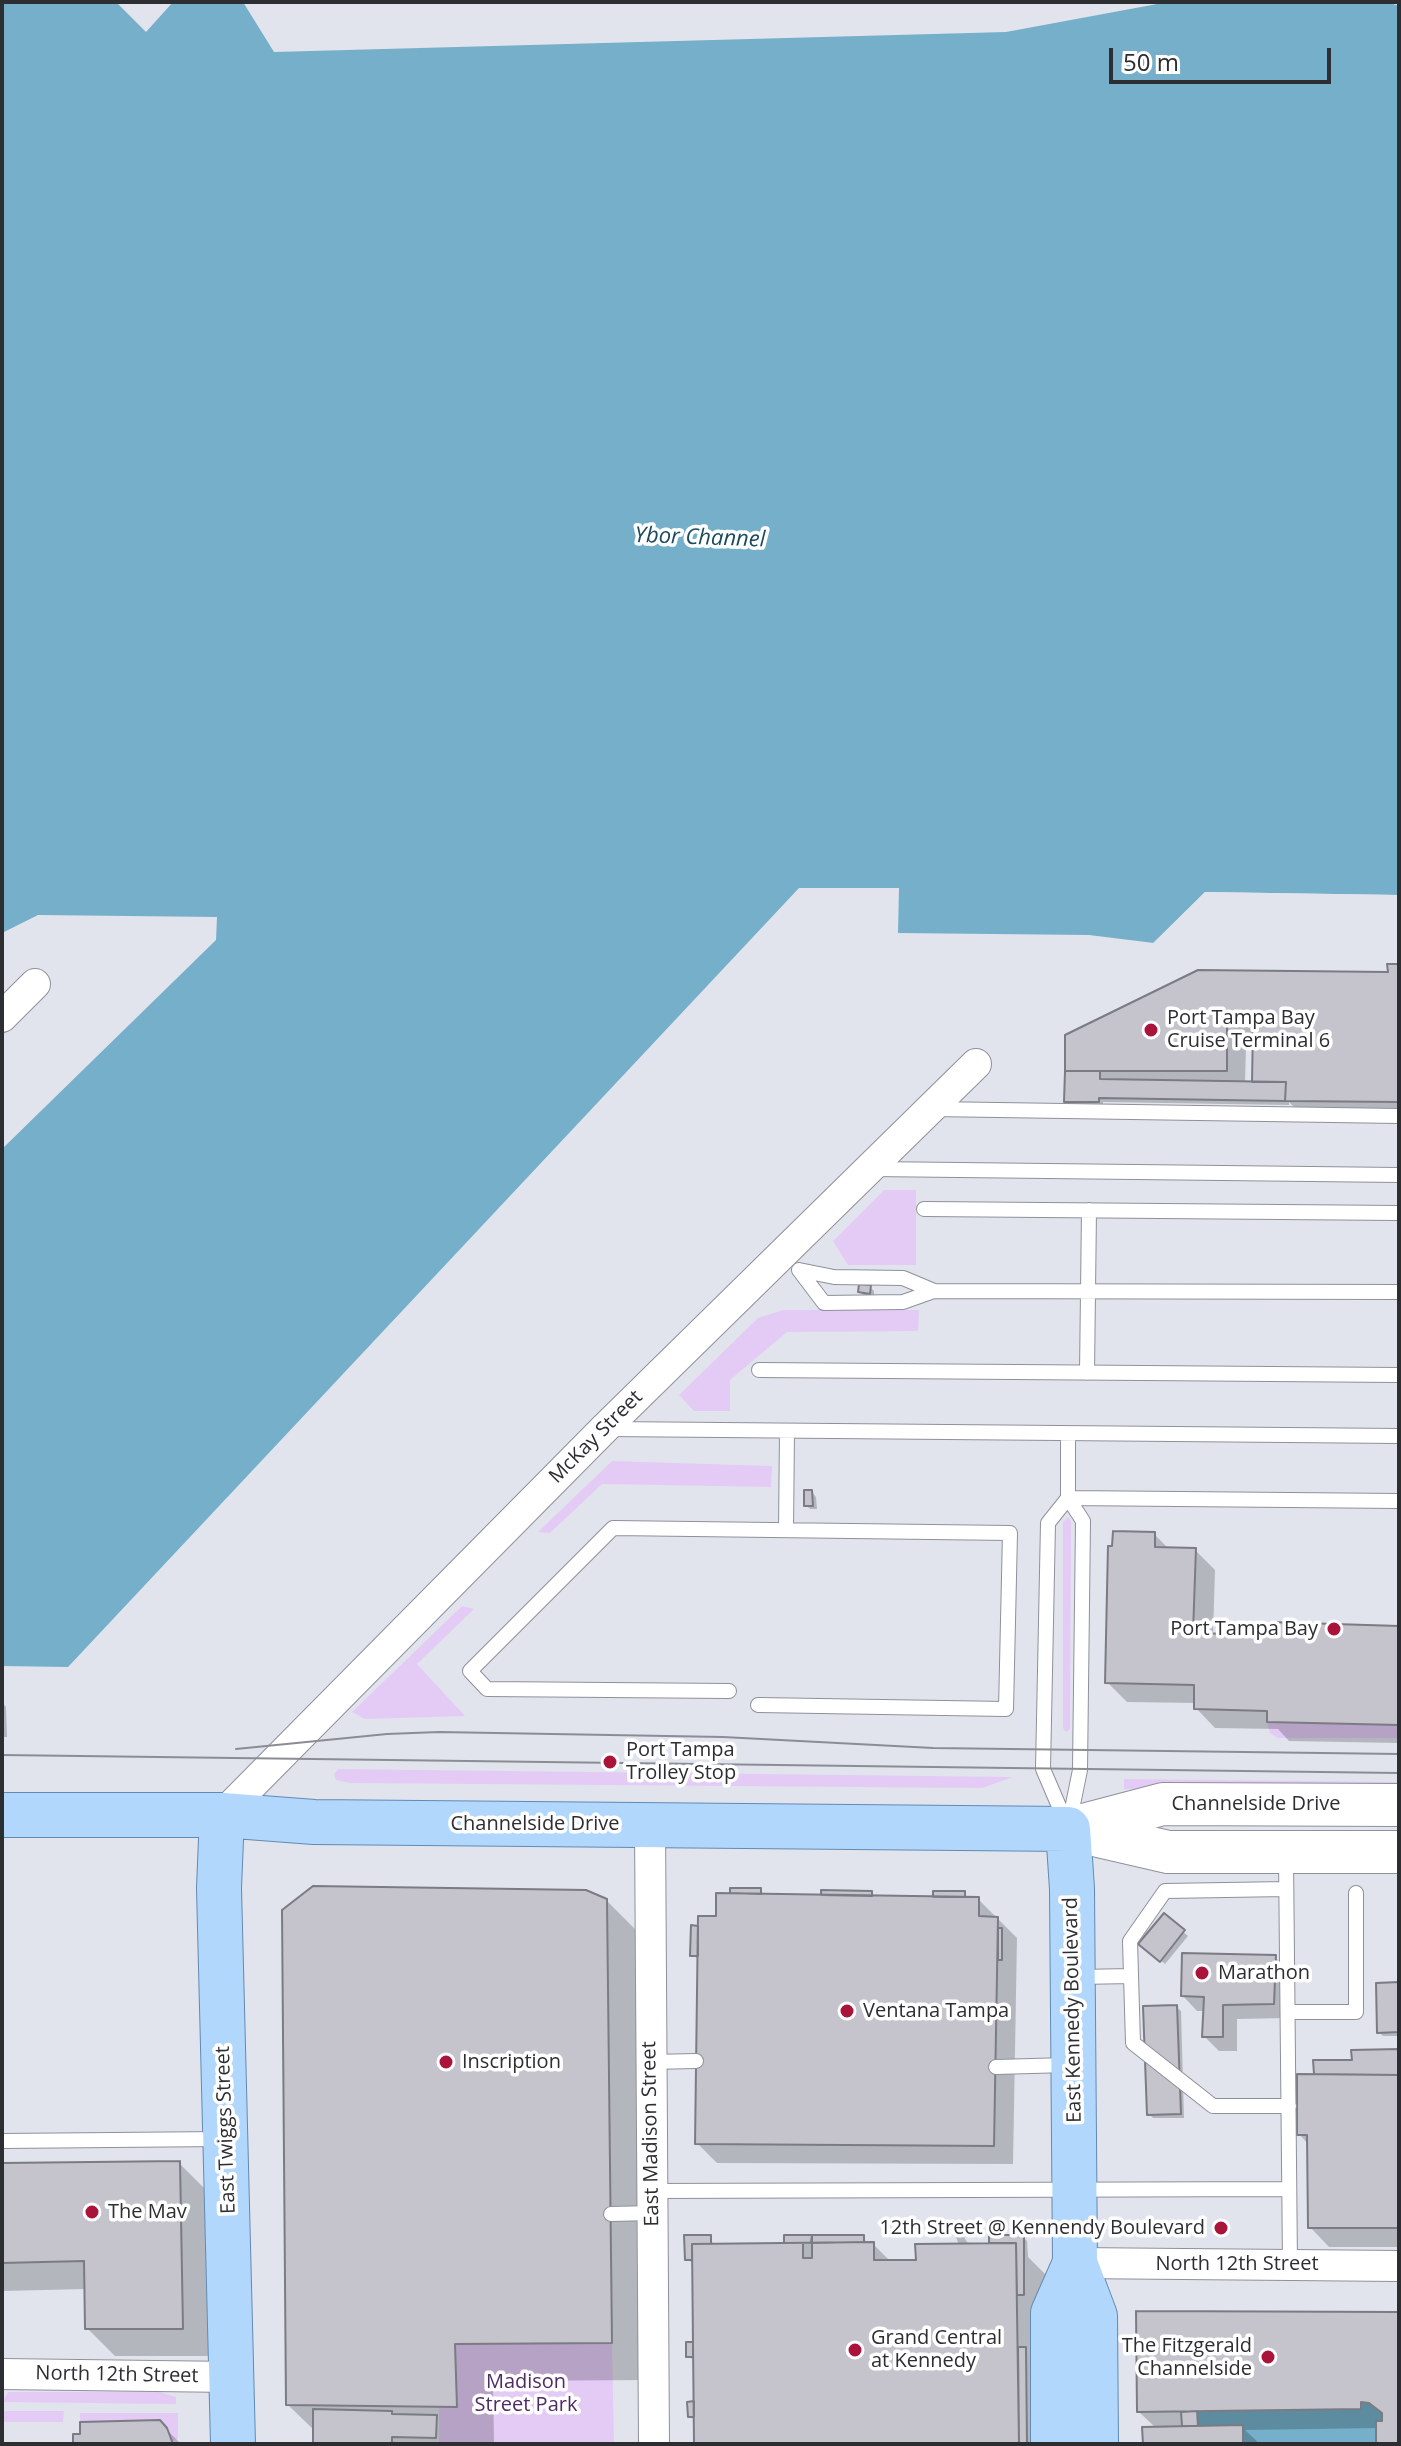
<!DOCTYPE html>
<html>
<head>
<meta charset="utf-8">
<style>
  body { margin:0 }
  #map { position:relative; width:1401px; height:2446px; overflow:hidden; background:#e1e4ed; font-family:"Open Sans",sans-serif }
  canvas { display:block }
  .frame { position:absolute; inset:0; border:4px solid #2d2e32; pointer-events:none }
  .scale { position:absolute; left:1109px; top:48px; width:222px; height:36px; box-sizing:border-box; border:4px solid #2d2e32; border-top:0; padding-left:10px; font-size:24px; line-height:28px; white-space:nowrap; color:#2d2e32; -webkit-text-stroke:6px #fff; paint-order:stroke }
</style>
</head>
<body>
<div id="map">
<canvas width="1401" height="2446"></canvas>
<div class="frame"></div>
<div class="scale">50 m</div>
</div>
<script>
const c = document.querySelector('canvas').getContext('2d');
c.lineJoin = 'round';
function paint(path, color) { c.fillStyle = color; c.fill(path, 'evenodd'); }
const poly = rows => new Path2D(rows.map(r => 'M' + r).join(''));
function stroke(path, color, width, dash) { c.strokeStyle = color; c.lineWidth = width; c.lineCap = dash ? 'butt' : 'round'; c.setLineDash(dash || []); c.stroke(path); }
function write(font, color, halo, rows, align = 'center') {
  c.font = font + ' "Open Sans",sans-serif'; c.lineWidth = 7; c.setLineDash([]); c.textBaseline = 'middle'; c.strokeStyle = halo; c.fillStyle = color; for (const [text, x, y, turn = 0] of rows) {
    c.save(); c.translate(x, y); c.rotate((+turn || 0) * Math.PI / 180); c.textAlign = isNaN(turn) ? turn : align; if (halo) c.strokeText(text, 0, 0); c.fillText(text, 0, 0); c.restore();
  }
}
const green = poly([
  [884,1190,916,1190,916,1265,848,1265,833,1241],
  [783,1310,919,1310,918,1331,787,1332,730,1380,730,1411,694,1411,679,1395,758,1318],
  [612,1461,772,1466,771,1487,602,1484,550,1533,538,1532],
  [1068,1517,1071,1522,1070,1729,1066,1732,1063,1728,1063,1522],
  [462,1606,474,1609,417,1664,465,1716,365,1719,352,1712],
  [1267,1722,1399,1725,1399,1738,1278,1738,1270,1733],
  [338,1769,1012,1777,1013,1777,982,1788,350,1783,336,1780,334,1774],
  [1124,1779,1399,1782,1399,1792,1124,1789],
  [612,2343,614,2444,439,2444,439,2408,456,2407,455,2344],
  [8,2392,160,2392,176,2397,176,2404,2,2402],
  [2,2411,64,2411,63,2422,2,2422],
  [80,2413,178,2413,178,2439,172,2441,160,2420,80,2422]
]);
const water = poly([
  [2,2,116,2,146,32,173,2,243,2,274,52,1006,32,1168,2,1387,2,1399,6,1399,895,1205,892,1154,943,1089,935,898,933,899,888,799,888,68,1667,2,1666,2,1149,216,940,217,917,38,915,2,933],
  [1361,2402,1369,2403,1382,2413,1382,2421,1376,2422,1376,2444,1243,2444,1243,2425,1198,2426,1197,2411,1360,2409]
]);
const pier = poly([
  [1205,892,1399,895,1399,899,1206,896,1156,946,1150,946]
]);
const shadow = poly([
  [1399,966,1399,1121,1307,1120,1289,1102,1289,1105,1103,1102,1103,1106,1071,1106,1066,1101,1067,1036,1390,974],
  [1246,1044,1255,1044,1254,1084,1245,1083],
  [870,1287,874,1291,874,1297,864,1296,860,1292],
  [812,1492,816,1497,817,1509,810,1509,806,1505],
  [1154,1534,1170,1550,1195,1550,1215,1570,1213,1635,1271,1637,1399,1628,1399,1743,1289,1741,1278,1729,1215,1728,1196,1708,1196,1703,1127,1702,1107,1682],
  [2,1702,6,1707,7,1737,2,1737],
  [760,1890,765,1896,823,1897,872,1893,876,1898,935,1899,964,1893,968,1898,978,1899,1017,1938,1013,2164,717,2163,697,2143,700,1960,692,1955,697,1928,718,1918,735,1896,732,1893],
  [606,1900,645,1939,649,2380,493,2381,494,2444,315,2444,315,2431,288,2405],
  [1164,1916,1188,1936,1165,1964,1145,1948],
  [1275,1957,1290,1972,1288,2018,1237,2019,1237,2051,1219,2051,1204,2036,1205,2011,1197,2011,1183,1996],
  [1399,1984,1399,2036,1383,2036,1379,2032],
  [1176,2007,1181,2011,1184,2118,1153,2118,1149,2114],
  [1399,2051,1399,2247,1329,2247,1310,2227,1309,2145,1299,2134,1316,2076,1316,2062,1354,2062],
  [179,2163,208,2192,211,2356,115,2356,87,2328,86,2289,2,2291,2,2165],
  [686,2237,710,2237,714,2246,786,2245,863,2237,868,2244,873,2244,891,2262,918,2262,959,2245,956,2237,964,2237,969,2245,991,2245,991,2237,1023,2237,1027,2241,1028,2257,1061,2290,1063,2444,696,2444,694,2420,689,2416,696,2403,695,2361,688,2356,692,2344,695,2347,694,2264,687,2259],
  [1399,2314,1399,2444,1378,2444,1378,2428,1245,2430,1260,2444,1145,2444,1156,2428,1139,2412],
  [159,2422,181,2444,75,2444]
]);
const building = poly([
  [1387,964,1399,964,1399,1102,1285,1101,1286,1082,1252,1082,1253,1026,1227,1025,1227,1071,1065,1071,1065,1035,1198,970,1388,972,1387,964],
  [1065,1071,1100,1071,1100,1079,1286,1082,1285,1101,1099,1098,1099,1102,1064,1102,1065,1071],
  [859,1284,871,1285,870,1294,858,1292,859,1284],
  [804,1490,812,1490,813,1506,804,1506,804,1490],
  [1113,1531,1155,1532,1155,1547,1196,1548,1193,1633,1269,1635,1270,1622,1399,1626,1399,1725,1267,1722,1267,1711,1194,1709,1194,1685,1105,1683,1108,1546,1112,1546,1113,1531],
  [313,1886,586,1890,607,1899,612,2343,455,2344,457,2407,286,2405,282,1910,313,1886],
  [730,1888,761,1888,761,1894,730,1893,730,1888],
  [821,1890,872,1891,872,1896,821,1895,821,1890],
  [933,1891,965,1891,965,1897,933,1897,933,1891],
  [716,1893,979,1897,979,1916,998,1917,994,2146,695,2144,698,1916,716,1916,716,1893],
  [1164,1913,1185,1930,1160,1962,1138,1944,1164,1913],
  [691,1925,698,1926,698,1956,690,1956,691,1925],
  [998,1928,1002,1928,1002,1960,998,1960,998,1928],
  [1182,1953,1276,1955,1274,2004,1223,2005,1223,2037,1202,2037,1204,1997,1181,1996,1182,1953],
  [1399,1982,1399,2032,1377,2033,1376,1983,1399,1982],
  [1177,2005,1181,2114,1147,2115,1143,2006,1177,2005],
  [1399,2049,1399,2075,1314,2074,1313,2060,1352,2060,1351,2050,1399,2049],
  [1297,2074,1399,2075,1399,2228,1308,2228,1307,2135,1297,2135,1297,2074],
  [180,2161,183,2329,85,2329,84,2261,2,2263,2,2163,180,2161],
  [684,2235,711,2235,711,2244,692,2244,692,2260,685,2260,684,2235],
  [784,2235,812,2235,812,2258,803,2258,803,2243,784,2243,784,2235],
  [812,2235,864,2235,864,2242,811,2243,812,2235],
  [989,2235,1024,2235,1024,2295,1017,2295,1016,2243,989,2243,989,2235],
  [874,2242,874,2260,916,2260,915,2244,1016,2243,1019,2444,694,2444,692,2244,874,2242],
  [1136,2311,1399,2312,1399,2444,1376,2444,1376,2421,1382,2421,1382,2413,1369,2403,1361,2402,1361,2409,1137,2412,1136,2311],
  [686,2342,693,2342,693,2357,686,2357,686,2342],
  [1018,2347,1026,2347,1027,2444,1019,2444,1018,2347],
  [694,2401,694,2417,688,2417,687,2402,694,2401],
  [313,2409,392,2411,392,2414,437,2415,436,2438,392,2437,392,2444,313,2444,313,2409],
  [1197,2411,1198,2426,1182,2426,1181,2412,1197,2411],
  [160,2420,167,2428,173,2444,73,2444,73,2434,80,2434,80,2422,160,2420],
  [1243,2425,1243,2444,1143,2444,1142,2427,1243,2425]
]);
const lane = poly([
  [931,1109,1399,1116],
  [871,1169,1399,1175],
  [924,1209,1399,1213],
  [799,1270,834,1277,903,1278,934,1291,903,1302,824,1303,799,1270],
  [934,1291,1399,1292],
  [759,1370,1399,1375],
  [1087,1373,1089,1210],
  [608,1429,1399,1436],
  [1068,1434,1068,1498,1083,1521,1080,1770,1069,1824],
  [1068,1498,1399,1501],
  [786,1530,787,1431],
  [729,1691,487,1689,470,1671,613,1528,1010,1533,1006,1709,758,1705],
  [1067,1825,1043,1769,1048,1523,1068,1498],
  [1286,1857,1290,2264],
  [1286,1889,1165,1891,1130,1941,1133,2043,1213,2106,1289,2106],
  [1079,1977,1131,1976],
  [1288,2012,1356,2012,1356,1893],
  [650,2062,696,2061],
  [996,2067,1068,2065],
  [2,2141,222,2139],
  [652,2191,1289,2189],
  [611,2214,652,2213]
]);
const street = poly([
  [2,1017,35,984],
  [222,1815,604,1429,976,1064],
  [650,1824,654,2444],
  [1075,2263,1399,2266],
  [2,2374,232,2377]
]);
const secondary = poly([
  [1068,1829,1163,1804,1399,1805],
  [1077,1831,1168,1852,1399,1852]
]);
const primary = poly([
  [2,1815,222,1815,314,1822,1068,1829,1072,1889,1075,2263,1095,2316,1096,2444],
  [222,1815,219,1888,233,2444],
  [1053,2444,1053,2313,1075,2263]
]);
const tram = poly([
  [236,1749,387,1734,439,1732,723,1737,933,1748,1399,1754],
  [2,1755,1399,1773]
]);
const markers = [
  [1151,1030,8,"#aa143b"],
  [1334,1629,8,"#aa143b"],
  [610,1762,8,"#aa143b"],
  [1202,1973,8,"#aa143b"],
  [847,2011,8,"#aa143b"],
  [446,2062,8,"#aa143b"],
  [92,2212,8,"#aa143b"],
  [1221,2228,8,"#aa143b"],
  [855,2350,8,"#aa143b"],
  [1268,2357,8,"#aa143b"]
];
const poiNames = [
  ["Port Tampa Bay",1167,1018],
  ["Cruise Terminal 6",1167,1041],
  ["Port Tampa Bay",1318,1629,"right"],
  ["Port Tampa",626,1750],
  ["Trolley Stop",626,1773],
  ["Marathon",1218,1973],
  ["Ventana Tampa",863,2011],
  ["Inscription",462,2062],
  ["The Mav",108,2212],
  ["12th Street @ Kennendy Boulevard",1205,2228,"right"],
  ["Grand Central",871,2338],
  ["at Kennedy",871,2361],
  ["The Fitzgerald",1252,2346,"right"],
  ["Channelside",1252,2369,"right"]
];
const streetNames = [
  ["McKay Street",596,1437,-45],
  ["Channelside Drive",1256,1804],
  ["Channelside Drive",535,1824],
  ["East Kennedy Boulevard",1073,2010,-91],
  ["East Twiggs Street",226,2130,-92],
  ["East Madison Street",651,2134,-91],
  ["North 12th Street",1237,2264],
  ["North 12th Street",117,2375,1]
];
const parkNames = [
  ["Madison",526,2382],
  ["Street Park",526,2405]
];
const waterNames = [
  ["Ybor Channel",700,538,2]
];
paint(green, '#e4cbf5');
paint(water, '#75afc9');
paint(pier, '#e1e4ed');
paint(shadow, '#0003');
paint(building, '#c5c4cd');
stroke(building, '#7b7b83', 2);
stroke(lane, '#8e919a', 16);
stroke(street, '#8e919a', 32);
stroke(secondary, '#8e919a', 44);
stroke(primary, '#618ab4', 46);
stroke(lane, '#fff', 14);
stroke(street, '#fff', 30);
stroke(secondary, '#fff', 42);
stroke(primary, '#b1d7fc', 44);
stroke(tram, '#8b8d94', 2);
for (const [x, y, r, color] of markers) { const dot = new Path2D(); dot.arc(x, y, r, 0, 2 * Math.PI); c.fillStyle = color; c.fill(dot); stroke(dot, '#fff', 3); }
write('20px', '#2d2e32', '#fff', poiNames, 'left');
write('20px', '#2d2e32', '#fff', streetNames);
write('20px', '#4f2b63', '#fff', parkNames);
write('italic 22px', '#1b4b5e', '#fff', waterNames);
</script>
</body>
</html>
